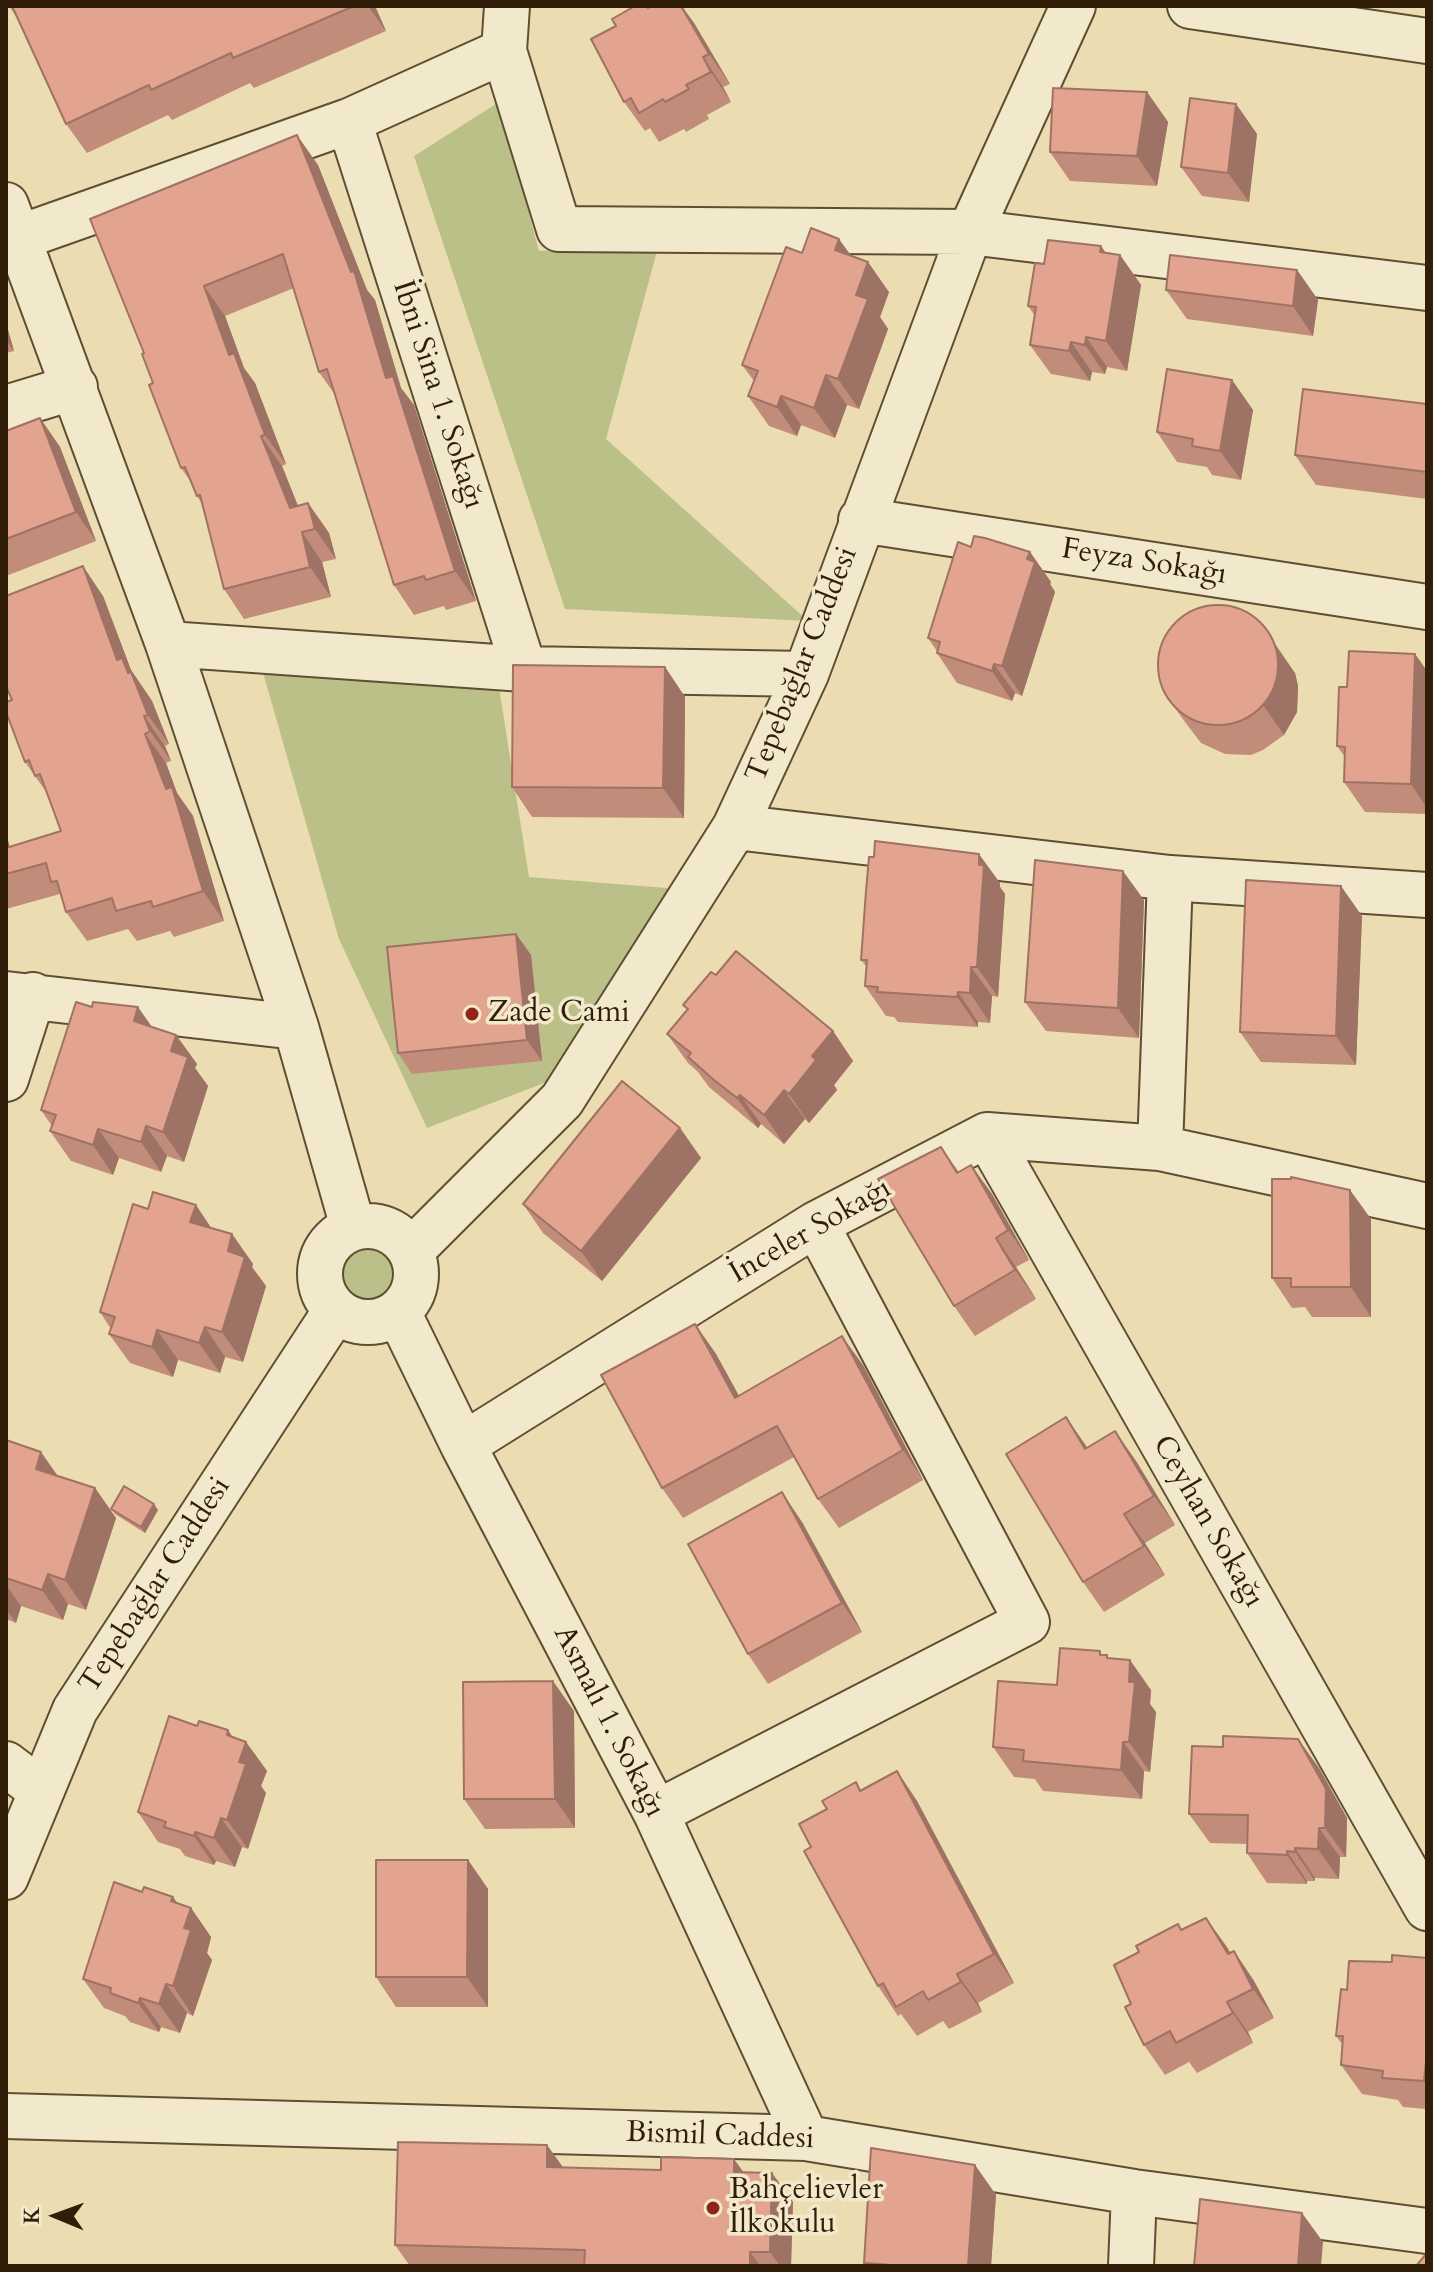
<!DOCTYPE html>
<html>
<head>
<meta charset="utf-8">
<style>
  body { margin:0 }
  #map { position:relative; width:1433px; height:2272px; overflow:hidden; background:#ebddb1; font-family:Cardo,serif }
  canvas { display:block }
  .frame { position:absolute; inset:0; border:8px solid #301e08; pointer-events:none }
  .north { position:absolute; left:16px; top:2176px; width:80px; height:80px; -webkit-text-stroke:6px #f2e9cc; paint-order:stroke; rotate:271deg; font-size:22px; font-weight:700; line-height:32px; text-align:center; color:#301e08 }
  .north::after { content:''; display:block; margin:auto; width:28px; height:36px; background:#301e08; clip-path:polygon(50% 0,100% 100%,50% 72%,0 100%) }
</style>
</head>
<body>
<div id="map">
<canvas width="1433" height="2272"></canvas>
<div class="frame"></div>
<div class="north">K</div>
</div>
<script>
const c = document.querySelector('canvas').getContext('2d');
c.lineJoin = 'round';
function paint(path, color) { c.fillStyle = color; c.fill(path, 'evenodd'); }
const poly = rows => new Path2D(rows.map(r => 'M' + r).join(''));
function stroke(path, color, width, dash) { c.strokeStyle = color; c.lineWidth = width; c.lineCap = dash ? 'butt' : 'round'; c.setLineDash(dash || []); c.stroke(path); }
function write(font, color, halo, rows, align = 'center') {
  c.font = font + ' Cardo,serif'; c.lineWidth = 7; c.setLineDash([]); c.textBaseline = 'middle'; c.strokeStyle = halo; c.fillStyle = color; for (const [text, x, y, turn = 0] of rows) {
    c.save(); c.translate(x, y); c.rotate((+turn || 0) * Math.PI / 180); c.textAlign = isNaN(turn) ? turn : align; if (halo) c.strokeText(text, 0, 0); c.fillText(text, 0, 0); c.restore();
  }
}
const green = poly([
  [499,102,539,251,659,244,606,439,808,621,565,609,414,156],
  [260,662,497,675,529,877,679,889,552,1080,427,1128,339,939],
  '342 1273a26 26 0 1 1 52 0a26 26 0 1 1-52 0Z'
]);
const minor = poly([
  [1190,6,1427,41],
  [504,51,559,229,970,232,1427,288],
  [349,121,524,669],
  [6,205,168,644,296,1027,353,1227],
  [18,238,349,121,504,51,507,6],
  [6,408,75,387],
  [861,520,1427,607],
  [168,644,524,669,806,674],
  [735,827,1170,878,1427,895],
  [6,994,296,1027],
  [6,1079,33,995],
  [987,1135,1427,1908],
  [1160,1148,1170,878],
  '320 1274a48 48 0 1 1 96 0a48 48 0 1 1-96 0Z',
  [411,1251,562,1100,735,827,806,674,970,232,1073,6],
  [398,1312,463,1445,656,1813,806,2138],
  [463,1445,816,1224,987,1135,1160,1148,1427,1206],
  [6,1764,40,1790],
  [656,1813,1027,1622,816,1224],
  [6,1877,75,1710,336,1310],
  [6,2116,806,2138,1134,2192,1427,2231],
  [1131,2266,1134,2192]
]);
const wall = poly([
  [9,6,375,6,386,31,254,88,250,83,172,120,168,115,87,153,66,124,18,19],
  [635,6,649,7,682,6,694,23,730,84,723,87,731,102,707,115,709,119,686,132,684,129,659,142,650,128,645,131,624,102,616,26],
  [1147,92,1168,122,1157,186,1070,181,1050,152],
  [1236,104,1257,134,1249,202,1202,196,1181,167],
  [318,165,367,290,375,300,401,388,414,405,476,601,446,610,444,606,414,615,394,585,335,395,319,372,294,288,225,316,244,368,255,383,286,464,282,466,298,506,308,503,329,533,336,559,322,562,331,597,244,619,224,589,203,505,197,496,192,483,181,468,153,383,144,353,90,219],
  [802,253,851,255,889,292,880,317,888,329,859,409,847,405,835,438,801,425,797,436,769,426,748,396,754,381,742,365],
  [1106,253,1120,255,1141,285,1127,371,1107,367,1105,374,1092,372,1090,381,1051,374,1030,345,1035,316,1028,306,1044,264],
  [1297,270,1318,300,1313,336,1187,319,1166,290],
  [6,323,14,351,6,353],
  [1232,380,1253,410,1241,480,1212,475,1207,467,1177,462,1157,432],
  [1427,404,1427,499,1316,485,1295,455],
  [40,418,60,447,96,541,6,576,6,431],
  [971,547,1030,552,1051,582,1050,584,1055,592,1022,696,1015,693,1012,701,957,683,937,653,937,651,928,638],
  [103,596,131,670,152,701,169,744,165,746,171,761,166,763,177,793,193,816,224,921,174,937,170,931,137,941,128,929,87,941,66,912,60,894,6,909,6,834,10,847,61,831,47,793,25,762],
  [1415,654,1427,671,1427,814,1365,812,1344,782,1345,757,1337,746,1347,687],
  [665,667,685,697,684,818,532,817,512,787],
  [1295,673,1298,686,1297,712,1284,735,1263,750,1251,755,1225,754,1201,743,1185,722,1164,693],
  [1000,883,1000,887,1005,894,998,997,992,996,990,1023,978,1022,978,1027,898,1022,894,1017,886,1016,865,986,867,967,861,960],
  [1144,900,1139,1038,1046,1031,1025,1002],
  [1362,916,1356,1065,1261,1062,1240,1032],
  [516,934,531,955,542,1061,412,1074,398,1053],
  [716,975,833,1031,853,1061,834,1085,837,1090,809,1123,805,1119,784,1144,761,1124,758,1128,709,1087,698,1072,688,1063,667,1034,687,1010,683,1005],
  [152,1027,176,1035,197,1064,195,1068,208,1086,184,1162,167,1156,161,1172,119,1158,113,1175,71,1161,50,1131,52,1126,41,1110],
  [680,1128,701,1158,602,1281,543,1233,523,1204],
  [941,1147,959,1172,971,1165,992,1194,1029,1260,1016,1267,1036,1299,975,1336,954,1306],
  [1371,1219,1371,1317,1312,1317,1305,1307,1292,1308,1272,1278],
  [212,1228,232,1234,253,1264,252,1267,266,1286,243,1362,225,1357,220,1373,178,1360,173,1377,130,1363,109,1334,111,1329,100,1312],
  [695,1324,716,1354,739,1396,863,1365,923,1480,839,1528,818,1499,794,1457,683,1518,662,1488],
  [1115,1431,1136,1461,1175,1525,1145,1543,1165,1575,1104,1612,1083,1582,1088,1448],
  [6,1440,58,1476,95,1488,116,1518,86,1610,68,1604,63,1620,21,1606,16,1623,6,1619],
  [111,1509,158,1510,145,1533,115,1514],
  [802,1522,862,1632,768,1684,748,1654],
  [1102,1655,1110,1659,1151,1690,1150,1704,1156,1712,1150,1772,1144,1771,1142,1799,1043,1791,1035,1779,1014,1777,993,1747,1057,1685],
  [574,1711,575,1828,485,1829,464,1799],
  [197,1726,228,1730,232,1737,246,1742,267,1771,261,1786,266,1793,248,1849,242,1847,235,1867,216,1861,214,1865,185,1856,180,1849,158,1842,138,1812],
  [1298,1739,1319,1768,1347,1818,1346,1857,1340,1857,1339,1879,1315,1878,1315,1881,1307,1881,1307,1884,1267,1883,1247,1853,1247,1844,1210,1843,1189,1814,1223,1747],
  [897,1771,917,1801,1014,1983,978,2003,982,2012,949,2029,943,2021,917,2036,901,2014,898,2016,878,1986,811,1847,827,1809,856,1782,861,1790],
  [468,1860,488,1889,488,2007,396,2007,376,1977],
  [178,1904,191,1908,211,1937,207,1953,212,1960,193,2016,187,2013,180,2033,161,2027,159,2032,130,2022,125,2016,104,2008,83,1979],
  [1182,1930,1230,1953,1234,1951,1254,1981,1274,2018,1248,2032,1253,2043,1197,2073,1189,2062,1165,2075,1144,2045,1131,2004],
  [1427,1958,1427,2109,1403,2107,1398,2100,1362,2094,1341,2065,1342,2044,1336,2036,1347,1990,1392,1962],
  [547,2145,563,2167,772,2173,793,2202,791,2266,410,2266,395,2245],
  [975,2165,996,2195,991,2266,866,2266,864,2263]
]);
const shadedWall = poly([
  [368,6,375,6,386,31],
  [681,6,694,23,730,84,709,54],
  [703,57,723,87,731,102,711,72],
  [1147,92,1168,122,1157,186,1137,156],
  [1236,104,1257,134,1249,202,1228,173],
  [297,135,318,165,367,290,375,300,401,388,414,405,476,601,455,571,386,378,351,272],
  [839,239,860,268,835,250],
  [1101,246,1118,270,1120,255,1141,285,1127,371,1106,341,1100,252],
  [868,262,889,292,880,317,888,329,859,409,838,379,856,295],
  [1297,270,1318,300,1313,336,1293,306],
  [204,286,225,316,244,368,255,383,286,464,265,435,229,355],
  [6,323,14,351,6,340],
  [1086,337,1107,367,1105,374,1085,345],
  [1071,342,1092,372,1090,381,1069,351],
  [826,375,847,405,835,438,814,408],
  [1232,380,1253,410,1241,480,1220,451],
  [781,396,801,425,797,436,777,407],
  [40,418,60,447,96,541,76,512],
  [261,436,282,466,308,531,290,508],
  [308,503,329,533,336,559,315,529],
  [302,532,322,562,331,597,310,567],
  [1030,552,1051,582,1050,584,1055,592,1022,696,1002,666],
  [83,566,103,596,131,670,152,701,169,744,148,715,117,660],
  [1260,622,1295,673,1298,686,1297,712,1284,735,1263,705],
  [1415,654,1427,671,1427,808,1411,784],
  [994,664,1015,693,1012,701,992,671],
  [665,667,685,697,684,818,663,788],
  [144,716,165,746,171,761,150,731],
  [145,734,166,763,177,793,193,816,224,921,203,891],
  [6,834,16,871,6,862],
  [979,854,1000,883,1000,887,1005,894,998,997,977,967],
  [1123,871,1144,900,1139,1038,1118,1008],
  [1341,886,1362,916,1356,1065,1336,1036],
  [516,934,531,955,542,1061,527,1040],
  [971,967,992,996,990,1023,970,993],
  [958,992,978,1022,978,1027,957,997],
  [138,1007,159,1037,134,1021],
  [833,1031,853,1061,834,1085,837,1090,809,1123,789,1094,812,1056],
  [176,1035,197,1064,195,1068,208,1086,184,1162,163,1132,171,1051],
  [784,1090,805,1119,784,1144,764,1115],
  [740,1095,761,1124,758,1128,737,1098],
  [146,1126,167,1156,161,1172,141,1142],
  [680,1128,701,1158,602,1281,581,1251],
  [98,1129,119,1158,113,1175,93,1145],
  [971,1165,992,1194,1029,1260,1008,1230],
  [1350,1190,1371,1219,1371,1317,1351,1287],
  [196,1205,216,1235,190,1222],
  [232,1234,253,1264,252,1267,266,1286,243,1362,222,1332,228,1251],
  [996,1238,1016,1267,1036,1299,1015,1270],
  [695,1324,716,1354,756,1427,735,1398],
  [205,1327,225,1357,220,1373,199,1343],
  [157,1330,178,1360,173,1377,152,1347],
  [842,1336,863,1365,923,1480,903,1450],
  [1066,1417,1087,1447,1106,1479,1085,1449],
  [1115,1431,1136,1461,1175,1525,1154,1496],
  [41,1452,62,1482,36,1469],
  [95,1488,116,1518,86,1610,65,1580],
  [782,1492,802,1522,862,1632,842,1603],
  [154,1504,158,1510,145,1533,141,1527],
  [1124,1514,1145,1543,1165,1575,1144,1546],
  [48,1574,68,1604,63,1620,42,1590],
  [6,1585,21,1606,16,1623,6,1609],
  [1130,1660,1151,1690,1150,1704,1156,1712,1150,1772,1129,1742,1129,1682],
  [553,1681,574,1711,575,1828,555,1799],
  [228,1730,242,1751,246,1742,267,1771,261,1786,266,1793,248,1849,227,1820,239,1762,227,1735],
  [1298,1739,1319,1768,1347,1818,1346,1857,1325,1828],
  [1123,1742,1144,1771,1142,1799,1121,1770],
  [897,1771,917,1801,1014,1983,994,1954],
  [221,1818,242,1847,235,1867,214,1838],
  [1319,1828,1340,1857,1339,1879,1318,1849],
  [195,1832,216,1861,214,1865,194,1836],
  [1295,1848,1315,1878,1315,1881,1295,1852],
  [1287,1851,1307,1881,1307,1884,1287,1855],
  [468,1860,488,1889,488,2007,467,1977],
  [173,1897,188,1917,191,1908,211,1937,207,1953,212,1960,193,2016,173,1986,184,1928,171,1901],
  [1206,1918,1227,1947,1248,1984,1228,1954],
  [1234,1951,1254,1981,1274,2018,1253,1989],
  [957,1974,978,2003,982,2012,961,1982],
  [166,1984,187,2013,180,2033,159,2004],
  [140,1998,161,2027,159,2032,138,2003],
  [1227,2002,1248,2032,1253,2043,1233,2013],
  [1427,2052,1427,2085,1424,2081],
  [547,2145,568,2175,547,2167],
  [734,2159,755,2188,734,2172],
  [975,2165,996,2195,991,2266,968,2266],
  [772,2173,793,2202,791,2266,780,2266,770,2252],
  [1302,2213,1323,2242,1321,2266,1298,2266],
  [750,2252,760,2266,750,2266]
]);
const building = poly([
  [12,6,354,6,233,58,231,53,151,90,149,85,66,124,12,6],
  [635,6,647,6,648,8,651,6,681,6,709,54,703,57,711,72,686,85,689,89,665,102,663,99,639,113,631,98,624,102,591,39,616,26,612,19,635,6],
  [1053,88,1147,92,1137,156,1050,152,1053,88],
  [1190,98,1236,104,1228,173,1181,167,1190,98],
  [297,135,351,272,354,271,386,378,393,376,455,571,426,580,424,576,394,585,327,369,319,372,283,254,204,286,229,355,234,353,254,406,265,435,261,436,290,508,308,503,315,529,302,532,310,567,224,589,200,495,197,496,185,467,181,468,149,385,153,383,142,354,144,353,90,219,297,135],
  [811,228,839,239,835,250,868,262,856,295,868,299,838,379,826,375,814,408,781,396,777,407,748,396,758,371,742,365,786,247,802,253,811,228],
  [1048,240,1101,246,1100,252,1120,255,1106,341,1086,337,1085,345,1071,342,1069,351,1030,345,1036,307,1028,306,1035,263,1044,264,1048,240],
  [1170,255,1297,270,1293,306,1166,290,1170,255],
  [1167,369,1232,380,1220,451,1192,446,1193,439,1157,432,1167,369],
  [1303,389,1427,404,1427,472,1295,455,1303,389],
  [40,418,76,512,6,539,6,431,40,418],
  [974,536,985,538,1030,552,1027,559,1035,562,1002,666,994,664,992,671,937,653,940,642,928,638,958,542,971,547,974,536],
  [83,566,117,660,122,658,128,673,131,672,148,715,144,716,150,731,145,734,166,789,172,787,203,891,153,907,151,901,116,911,112,898,66,912,57,881,51,882,46,863,6,874,6,848,61,831,40,774,35,776,29,760,25,762,6,712,6,702,12,700,6,686,6,596,83,566],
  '1158 665a60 60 0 1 1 120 0a60 60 0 1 1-120 0Z',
  [1349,651,1415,654,1411,784,1344,782,1345,747,1337,746,1339,687,1347,687,1349,651],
  [513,665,665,667,663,788,512,787,513,665],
  [875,841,979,854,979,865,984,865,977,967,971,967,970,993,958,992,957,997,877,992,878,987,865,986,867,960,861,960,866,891,869,857,874,857,875,841],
  [1035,860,1123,871,1118,1008,1025,1002,1035,860],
  [1246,880,1341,886,1336,1036,1240,1032,1246,880],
  [516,934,527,1040,398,1053,387,947,516,934],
  [736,951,833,1031,812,1056,816,1060,789,1094,784,1090,764,1115,740,1095,737,1098,714,1080,688,1057,691,1053,667,1034,688,1009,683,1005,711,972,716,975,736,951],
  [76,1002,92,1007,93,1002,138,1007,134,1021,176,1035,171,1051,188,1057,163,1132,146,1126,141,1142,98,1129,93,1145,50,1131,56,1115,41,1110,76,1002],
  [622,1081,680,1128,581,1251,523,1204,622,1081],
  [941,1147,957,1173,971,1165,1008,1230,996,1238,1015,1270,954,1306,878,1179,941,1147],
  [1291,1177,1350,1190,1351,1287,1291,1287,1291,1278,1272,1278,1272,1179,1291,1179,1291,1177],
  [153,1192,196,1205,190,1222,232,1234,228,1251,245,1257,222,1332,205,1327,199,1343,157,1330,152,1347,109,1334,115,1317,100,1312,133,1204,148,1209,153,1192],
  [695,1324,735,1398,842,1336,903,1450,818,1499,777,1426,662,1488,601,1375,695,1324],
  [1066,1417,1085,1449,1115,1431,1154,1496,1124,1514,1144,1546,1083,1582,1006,1454,1066,1417],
  [6,1440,41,1452,36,1469,95,1488,65,1580,48,1574,42,1590,6,1578,6,1440],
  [124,1486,154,1504,141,1527,111,1509,124,1486],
  [782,1492,842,1603,748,1654,688,1544,782,1492],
  [1060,1648,1100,1651,1100,1655,1107,1655,1107,1658,1130,1660,1129,1682,1135,1682,1129,1742,1123,1742,1121,1770,1023,1761,1024,1750,993,1747,998,1681,1057,1685,1060,1648],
  [553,1681,555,1799,464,1799,463,1682,553,1681],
  [169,1716,197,1726,199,1721,228,1730,227,1735,246,1742,239,1762,246,1764,227,1820,221,1818,214,1838,195,1832,194,1836,164,1827,166,1822,138,1812,169,1716],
  [1223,1736,1298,1739,1326,1789,1325,1828,1319,1828,1318,1849,1295,1848,1295,1852,1287,1851,1287,1855,1247,1853,1248,1815,1189,1814,1192,1746,1223,1747,1223,1736],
  [897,1771,994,1954,957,1974,961,1982,928,2000,923,1991,896,2007,883,1983,878,1986,804,1851,811,1847,799,1824,827,1809,822,1801,856,1782,860,1791,897,1771],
  [376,1860,468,1860,467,1977,376,1977,376,1860],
  [114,1882,142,1892,144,1887,173,1897,171,1901,191,1908,184,1928,191,1930,173,1986,166,1984,159,2004,140,1998,138,2003,110,1993,111,1988,83,1979,114,1882],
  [1206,1918,1228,1954,1234,1951,1253,1989,1227,2002,1233,2013,1176,2043,1170,2031,1144,2045,1125,2007,1131,2004,1114,1965,1139,1952,1136,1946,1178,1924,1181,1930,1206,1918],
  [1392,1955,1427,1958,1427,2052,1424,2081,1382,2078,1383,2071,1341,2065,1343,2036,1336,2036,1341,1989,1347,1990,1349,1961,1392,1962,1392,1955],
  [398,2142,547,2145,547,2167,661,2170,661,2157,734,2159,734,2172,772,2173,770,2252,750,2252,750,2266,584,2266,585,2250,395,2245,398,2142],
  [871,2148,975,2165,968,2266,905,2266,864,2263,871,2148],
  [1200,2199,1302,2213,1298,2266,1194,2266,1200,2199],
  [1427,2253,1427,2266,1416,2266,1427,2253]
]);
const markers = [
  [472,1014,8,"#8f2418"],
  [713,2208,8,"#8f2418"]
];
const streetNames = [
  ["İbni Sina 1. Sokağı",437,395,72],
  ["Feyza Sokağı",1144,563,9],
  ["Tepebağlar Caddesi",803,665,-68],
  ["İnceler Sokağı",811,1232,-30],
  ["Ceyhan Sokağı",1207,1522,60],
  ["Tepebağlar Caddesi",156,1586,-57],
  ["Asmalı 1. Sokağı",608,1722,63],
  ["Bismil Caddesi",720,2137,2]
];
const poiNames = [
  ["Zade Cami",488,1014],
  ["Bahçelievler",729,2191],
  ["İlkokulu",729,2225]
];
paint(green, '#bbc089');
stroke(minor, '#5f4e32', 48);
stroke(minor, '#f2e9cc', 44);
paint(wall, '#c28c7b');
paint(shadedWall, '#9e7264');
paint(building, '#e2a38f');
stroke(building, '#9e7264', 2);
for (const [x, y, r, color] of markers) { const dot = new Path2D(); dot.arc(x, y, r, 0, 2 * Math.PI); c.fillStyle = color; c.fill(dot); stroke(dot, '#f2e9cc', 3); }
write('30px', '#301e08', '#f2e9cc', streetNames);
write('30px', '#301e08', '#f2e9cc', poiNames, 'left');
</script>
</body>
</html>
